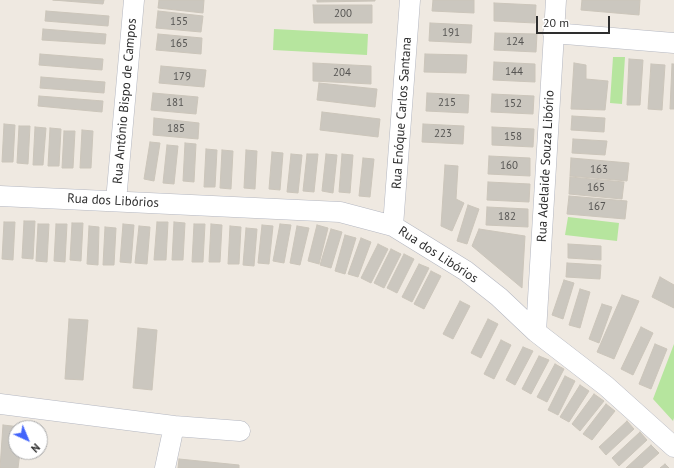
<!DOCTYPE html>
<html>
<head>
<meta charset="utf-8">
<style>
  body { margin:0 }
  #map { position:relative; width:674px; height:468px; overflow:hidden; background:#efe9e1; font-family:"PT Sans",sans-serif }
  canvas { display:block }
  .north { position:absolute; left:8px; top:420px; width:40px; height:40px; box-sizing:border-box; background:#fff; border:1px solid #ababab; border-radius:50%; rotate:136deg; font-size:11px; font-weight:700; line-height:16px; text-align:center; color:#2e2e2e }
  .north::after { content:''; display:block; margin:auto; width:14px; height:18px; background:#4264fb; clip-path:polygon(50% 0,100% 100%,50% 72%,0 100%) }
  .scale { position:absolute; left:536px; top:16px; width:74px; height:18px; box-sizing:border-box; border:2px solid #2e2e2e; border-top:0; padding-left:5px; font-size:12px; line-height:14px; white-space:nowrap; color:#2e2e2e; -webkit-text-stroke:3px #fff; paint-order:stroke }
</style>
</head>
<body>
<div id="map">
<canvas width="674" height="468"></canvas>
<div class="north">N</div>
<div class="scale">20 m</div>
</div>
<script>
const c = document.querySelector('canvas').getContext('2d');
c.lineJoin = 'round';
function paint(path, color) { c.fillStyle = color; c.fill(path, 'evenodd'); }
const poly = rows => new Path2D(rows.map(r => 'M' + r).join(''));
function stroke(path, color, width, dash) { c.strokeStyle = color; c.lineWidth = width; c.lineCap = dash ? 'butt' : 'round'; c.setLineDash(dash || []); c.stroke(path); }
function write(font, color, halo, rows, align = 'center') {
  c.font = font + ' "PT Sans",sans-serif'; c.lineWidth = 3.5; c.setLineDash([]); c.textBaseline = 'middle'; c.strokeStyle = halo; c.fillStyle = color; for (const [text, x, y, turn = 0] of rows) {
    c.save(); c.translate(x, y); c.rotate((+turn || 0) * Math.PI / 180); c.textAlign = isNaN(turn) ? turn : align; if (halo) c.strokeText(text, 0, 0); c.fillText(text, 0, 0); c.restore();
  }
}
const green = poly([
  [274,29,368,34,367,55,273,50],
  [613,57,625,57,622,104,610,103],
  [568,217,619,223,617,241,565,235],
  [674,344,674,418,673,421,653,399]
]);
const building = poly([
  [53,0,104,0,103,4,53,0],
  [159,0,204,0,203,13,158,8,159,0],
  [317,0,375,0,375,1,317,2,317,0],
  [433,0,474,0,474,13,432,11,433,0],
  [582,0,640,0,639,15,581,10,582,0],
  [494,3,536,5,535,23,494,21,494,3],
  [313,5,372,5,372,23,314,23,313,5],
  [46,11,109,16,108,26,45,21,46,11],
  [158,11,203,16,201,32,156,28,158,11],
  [430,23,472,25,471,43,429,41,430,23],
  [43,29,106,34,105,44,42,40,43,29],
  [495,33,537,34,536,52,494,50,495,33],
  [158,34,202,38,201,54,156,50,158,34],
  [40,54,103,59,102,70,39,65,40,54],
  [425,54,467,55,466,73,424,72,425,54],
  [629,59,643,60,640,105,627,105,629,59],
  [494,62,535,64,535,82,493,80,494,62],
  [313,63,371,66,371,84,313,81,313,63],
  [574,63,586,65,586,79,608,81,605,110,571,109,574,63],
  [651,64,665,65,662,110,648,109,651,64],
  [672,64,674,64,674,109,670,109,672,64],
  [161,66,206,70,204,87,159,83,161,66],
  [41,77,105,82,104,93,40,88,41,77],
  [319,83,377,89,375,107,317,100,319,83],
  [153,93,198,97,196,114,151,110,153,93],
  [427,93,469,95,468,113,426,111,427,93],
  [492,94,534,96,533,114,491,112,492,94],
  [39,96,103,101,102,112,38,106,39,96],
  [322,112,380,119,378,137,320,130,322,112],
  [572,116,605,118,604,132,571,130,572,116],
  [154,118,199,123,198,139,153,135,154,118],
  [4,124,15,125,13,162,2,162,4,124],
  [423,124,464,126,463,144,422,142,423,124],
  [19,126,30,126,28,164,17,163,19,126],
  [35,127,46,128,43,165,33,165,35,127],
  [492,127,534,129,533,147,492,145,492,127],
  [50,128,61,129,59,166,48,166,50,128],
  [82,130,93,131,91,168,80,168,82,130],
  [64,131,75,131,73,168,62,168,64,131],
  [573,139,607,141,605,155,572,153,573,139],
  [150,142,160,143,154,181,144,179,150,142],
  [185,143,196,144,194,182,183,181,185,143],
  [167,145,178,146,174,184,163,183,167,145],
  [206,149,217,150,215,187,204,187,206,149],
  [222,150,233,151,231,189,220,188,222,150],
  [246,150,257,151,255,189,244,188,246,150],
  [272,152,283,153,280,190,269,189,272,152],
  [291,154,302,155,298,193,287,192,291,154],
  [307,154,318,154,314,192,303,191,307,154],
  [326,154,337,155,333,193,322,191,326,154],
  [342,154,353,155,350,193,339,192,342,154],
  [489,156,530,158,530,176,488,174,489,156],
  [363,158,374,159,370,197,359,196,363,158],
  [571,158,629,163,627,181,570,176,571,158],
  [445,165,458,166,456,199,464,203,452,231,441,226,445,165],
  [570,177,624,182,622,199,569,194,570,177],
  [488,182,530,184,529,202,487,200,488,182],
  [569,196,627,201,625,219,567,214,569,196],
  [468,205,479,209,467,244,457,241,468,205],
  [487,207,528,209,528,227,486,225,487,207],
  [24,221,35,221,33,259,22,258,24,221],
  [4,222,15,222,13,260,2,259,4,222],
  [157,222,168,222,166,260,154,260,157,222],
  [174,222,185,223,183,260,172,260,174,222],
  [72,223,83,223,81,261,70,260,72,223],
  [38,224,49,224,47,262,36,261,38,224],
  [56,224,67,224,65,262,54,261,56,224],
  [123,224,134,225,131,263,120,262,123,224],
  [194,224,205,224,203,262,192,262,194,224],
  [211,224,222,225,220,262,209,262,211,224],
  [280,224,291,225,284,263,273,261,280,224],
  [262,225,273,226,269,264,258,263,262,225],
  [317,225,328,228,319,264,308,261,317,225],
  [89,226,99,227,98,265,87,264,89,226],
  [139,226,150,227,147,264,135,263,139,226],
  [230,226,241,227,239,264,228,264,230,226],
  [297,226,309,228,300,265,290,263,297,226],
  [105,227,116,228,114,265,103,265,105,227],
  [246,228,257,229,254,266,243,265,246,228],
  [331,229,342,232,331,268,320,265,331,229],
  [479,229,525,236,522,288,472,246,479,229],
  [345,235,356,238,345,274,335,271,345,235],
  [361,238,371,242,358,277,348,274,361,238],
  [378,244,388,249,371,283,361,278,378,244],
  [568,244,601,246,601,260,568,258,568,244],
  [391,249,401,254,384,288,374,283,391,249],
  [404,254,414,259,397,293,387,288,404,254],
  [567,263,601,265,600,279,566,277,567,263],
  [419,264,429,268,412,302,402,297,419,264],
  [431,271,441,276,424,309,414,304,431,271],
  [660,277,674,285,674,308,652,297,660,277],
  [564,280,574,283,563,319,552,315,564,280],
  [580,289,590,292,580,328,569,325,580,289],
  [622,295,639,301,614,359,597,352,622,295],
  [460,301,470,306,453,339,443,334,460,301],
  [602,304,612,307,599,343,589,339,602,304],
  [69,319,88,320,83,380,65,379,69,319],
  [488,319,498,324,481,358,471,353,488,319],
  [641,327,653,333,633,375,621,369,641,327],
  [138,328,157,330,152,390,133,388,138,328],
  [501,340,511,345,494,379,484,374,501,340],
  [655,344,667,349,651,389,639,384,655,344],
  [523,347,533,351,515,385,506,380,523,347],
  [539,356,549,360,531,394,522,389,539,356],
  [555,364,564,369,547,402,537,397,555,364],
  [565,376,575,381,558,415,548,410,565,376],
  [580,385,589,391,569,422,560,417,580,385],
  [594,394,604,401,580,431,572,424,594,394],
  [606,404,615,411,592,440,583,434,606,404],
  [627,421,634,429,606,455,599,447,627,421],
  [3,425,21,427,21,428,16,428,16,452,20,452,18,468,0,468,3,425],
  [640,432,647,440,619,466,612,458,640,432],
  [651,445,659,453,642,468,626,468,651,445],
  [179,459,239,465,239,468,178,468,179,459],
  [665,464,669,468,660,468,665,464]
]);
const minor = poly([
  [553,33,674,43],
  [0,196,340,212,393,226,466,271,499,297,536,332,606,386,674,447],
  [116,201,134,0],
  [393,226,410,0],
  [536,332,556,0],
  [0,404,174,426],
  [165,468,174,426,240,431]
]);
const numberNames = [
  ["200",343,14],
  ["155",179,22],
  ["191",451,33],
  ["124",515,42],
  ["165",179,44],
  ["144",514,72],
  ["204",342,73],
  ["179",182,77],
  ["181",175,103],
  ["215",447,103],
  ["152",513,104],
  ["185",176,129],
  ["223",443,134],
  ["158",513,137],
  ["160",509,166],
  ["163",599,170],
  ["165",596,188],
  ["167",597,207],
  ["182",507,217]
];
const streetNames = [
  ["Rua Antônio Bispo de Campos",125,101,-85],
  ["Rua Enóque Carlos Santana",402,113,-86],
  ["Rua Adelaide Souza Libório",546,166,-87],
  ["Rua dos Libórios",113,201,3],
  ["Rua dos Libórios",438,255,33]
];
paint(green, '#b6e59e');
paint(building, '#cbc7bf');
stroke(building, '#cbc5ba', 1);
stroke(minor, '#b4b7c1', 21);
stroke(minor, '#fff', 20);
write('11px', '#555452', null, numberNames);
write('13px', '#2e2e2e', '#fff', streetNames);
</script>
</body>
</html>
